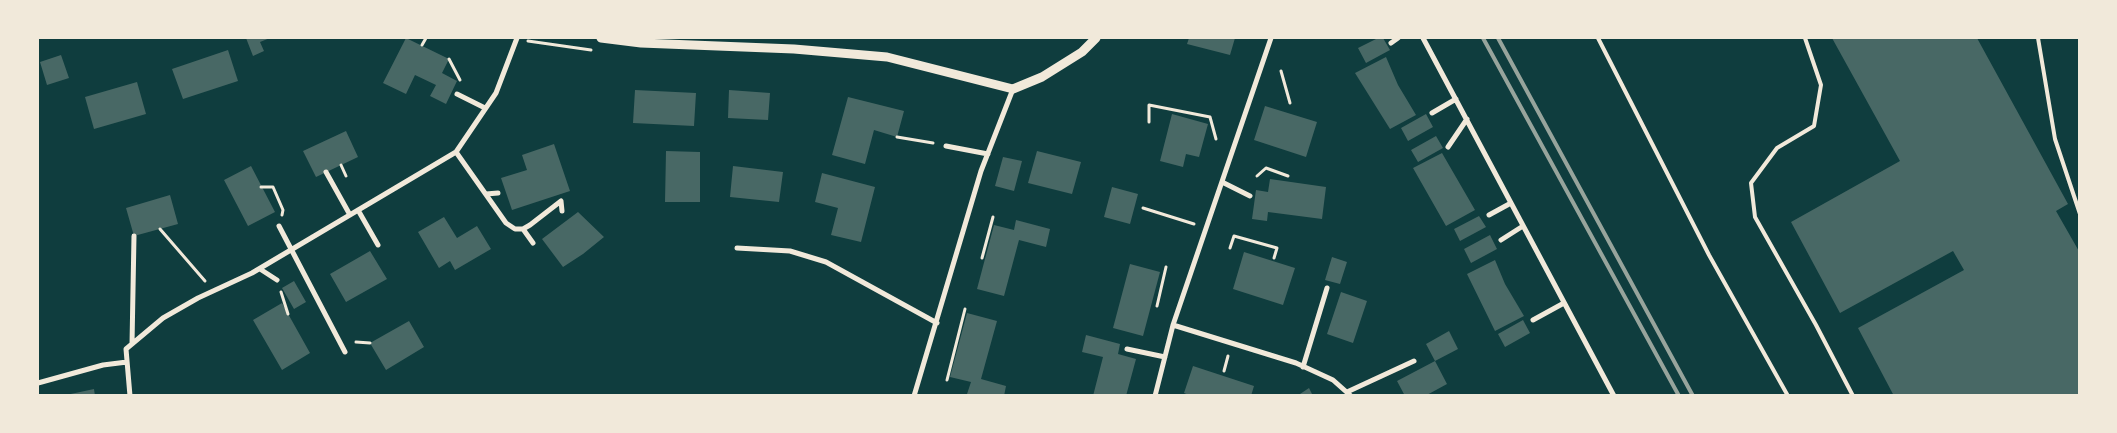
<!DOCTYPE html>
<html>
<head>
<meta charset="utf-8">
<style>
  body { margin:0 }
  #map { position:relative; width:2117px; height:433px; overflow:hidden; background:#0f3d3e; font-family:"Public Sans",sans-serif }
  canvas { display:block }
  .frame { position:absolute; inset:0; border:39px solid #f1e9da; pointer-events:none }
</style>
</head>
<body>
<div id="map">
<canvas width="2117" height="433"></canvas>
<div class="frame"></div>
</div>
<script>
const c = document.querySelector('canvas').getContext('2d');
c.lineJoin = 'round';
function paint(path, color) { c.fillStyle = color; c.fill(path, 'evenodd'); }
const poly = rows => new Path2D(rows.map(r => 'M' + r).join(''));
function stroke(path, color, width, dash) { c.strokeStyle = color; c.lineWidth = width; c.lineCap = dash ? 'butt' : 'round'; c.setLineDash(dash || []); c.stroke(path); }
const building = poly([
  [246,38,270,38,260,42,264,51,253,56],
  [406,38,449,59,442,73,457,81,446,104,430,96,436,85,415,75,406,94,383,83],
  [1189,38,1235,38,1230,55,1187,44],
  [1378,38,1383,38,1390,50,1366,63,1358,48],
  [1832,38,1977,38,2068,204,2056,211,2080,253,2080,396,1894,396,1858,328,1964,270,1953,251,1840,313,1791,222,1900,161],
  [228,50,238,81,183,99,172,69],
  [61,55,69,78,47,85,40,62],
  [1386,57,1398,85,1416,115,1390,129,1355,73],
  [137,82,146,114,94,129,85,97],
  [635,90,696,93,694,126,633,123],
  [729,90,770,93,768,120,728,118],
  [848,97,904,111,897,137,874,130,865,164,832,155],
  [1265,106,1317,122,1306,157,1254,140],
  [1172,114,1208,124,1199,157,1186,154,1183,167,1160,161],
  [1426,114,1433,127,1408,141,1401,128],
  [346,131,358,157,316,177,303,151],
  [1436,136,1443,148,1418,162,1411,150],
  [554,144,570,191,512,210,501,178,527,170,522,155],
  [666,151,700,152,700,202,665,202],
  [1037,151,1081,162,1072,194,1028,183],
  [1442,153,1475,210,1446,226,1413,168],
  [1003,157,1022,161,1014,191,995,186],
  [251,166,275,212,248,226,224,180],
  [733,166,783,172,779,202,730,197],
  [822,173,875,187,861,242,831,235,838,208,815,202],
  [1270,179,1326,187,1322,219,1268,212,1267,221,1252,219,1256,190,1268,192],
  [1112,187,1138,194,1130,224,1104,217],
  [170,195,178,224,134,236,126,208],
  [578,212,604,237,583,254,563,267,542,239],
  [1479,216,1486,227,1460,241,1454,229],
  [444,217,457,238,477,226,491,249,455,270,450,261,439,268,418,232],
  [1016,220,1050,229,1046,247,1019,240,1004,296,977,289,994,225,1014,230],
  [1490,235,1497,249,1471,263,1464,249],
  [370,251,387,279,346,302,330,274],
  [1244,252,1295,268,1283,305,1233,289],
  [1332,257,1347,262,1340,284,1325,280],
  [1495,260,1505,284,1524,316,1495,331,1467,274],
  [1130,264,1160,272,1143,336,1113,328],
  [294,281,306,302,294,309,282,288],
  [1341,292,1367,301,1353,343,1327,334],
  [282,303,310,353,282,370,253,320],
  [967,313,997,321,981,379,1006,386,1004,396,967,394,971,382,950,377],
  [1523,320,1530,333,1505,347,1498,334],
  [409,321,424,347,386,370,370,343],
  [1449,331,1458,349,1435,361,1426,344],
  [1086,335,1120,344,1118,354,1136,359,1126,396,1093,396,1103,357,1082,352],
  [1435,361,1447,384,1425,396,1405,396,1397,381],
  [1193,366,1254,386,1251,396,1191,396,1184,393],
  [1309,388,1313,396,1297,396],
  [94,389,95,396,66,396,66,395]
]);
const path = poly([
  [528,41,591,50],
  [422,45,426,38],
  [449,59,460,80],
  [1281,71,1290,103],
  [1149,122,1149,105,1210,117,1216,139],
  [897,137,933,143],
  [341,165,346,176],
  [1257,176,1266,168,1288,176],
  [261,187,273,187,283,210,282,215],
  [1143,208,1194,224],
  [160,229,205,281],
  [1230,248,1234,236,1277,248,1274,258],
  [982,258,993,217],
  [281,292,288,314],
  [1157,306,1166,267],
  [356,342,370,343],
  [1224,371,1228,356],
  [947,380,965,309]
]);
const service = poly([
  [1598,38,1709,255,1788,396],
  [1805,38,1821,85,1814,126,1777,148,1751,183,1755,217,1816,325,1853,396],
  [2038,38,2055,139,2080,214]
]);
const minor = poly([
  [1423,38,1614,396],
  [1391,43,1398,38],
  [457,94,485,108],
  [1432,113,1456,99],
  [946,146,988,154],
  [1448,147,1467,119],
  [456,152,506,223,515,229,523,229,530,225,561,201,562,211],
  [326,172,350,215],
  [1222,182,1250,196],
  [486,194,498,193],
  [358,210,378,245],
  [1489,215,1511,203],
  [279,226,345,352],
  [523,229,533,243],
  [1501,240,1523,226],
  [737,248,790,251,826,262,937,323],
  [260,269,277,280],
  [1533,320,1564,303],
  [1173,325,1296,363,1333,380,1351,396],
  [132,344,134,236],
  [1127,349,1165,357],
  [1303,367,1327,288],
  [38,383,103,365,127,362],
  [1347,392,1414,361],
  [130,396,126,349,163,318,198,298,252,273,456,152,496,93,517,38],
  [914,396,981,171,1013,89],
  [1155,396,1173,325,1271,38]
]);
const tertiary = poly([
  [601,38,641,43,794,49,887,57,1013,89,1042,77,1082,52,1096,38]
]);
const rail = poly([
  [1483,38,1679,396],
  [1498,38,1693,396]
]);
paint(building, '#486865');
stroke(path, '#f1e9da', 3);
stroke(service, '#f1e9da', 4);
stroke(minor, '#f1e9da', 5);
stroke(tertiary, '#f1e9da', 9);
stroke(rail, '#97a49c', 4);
</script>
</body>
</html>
